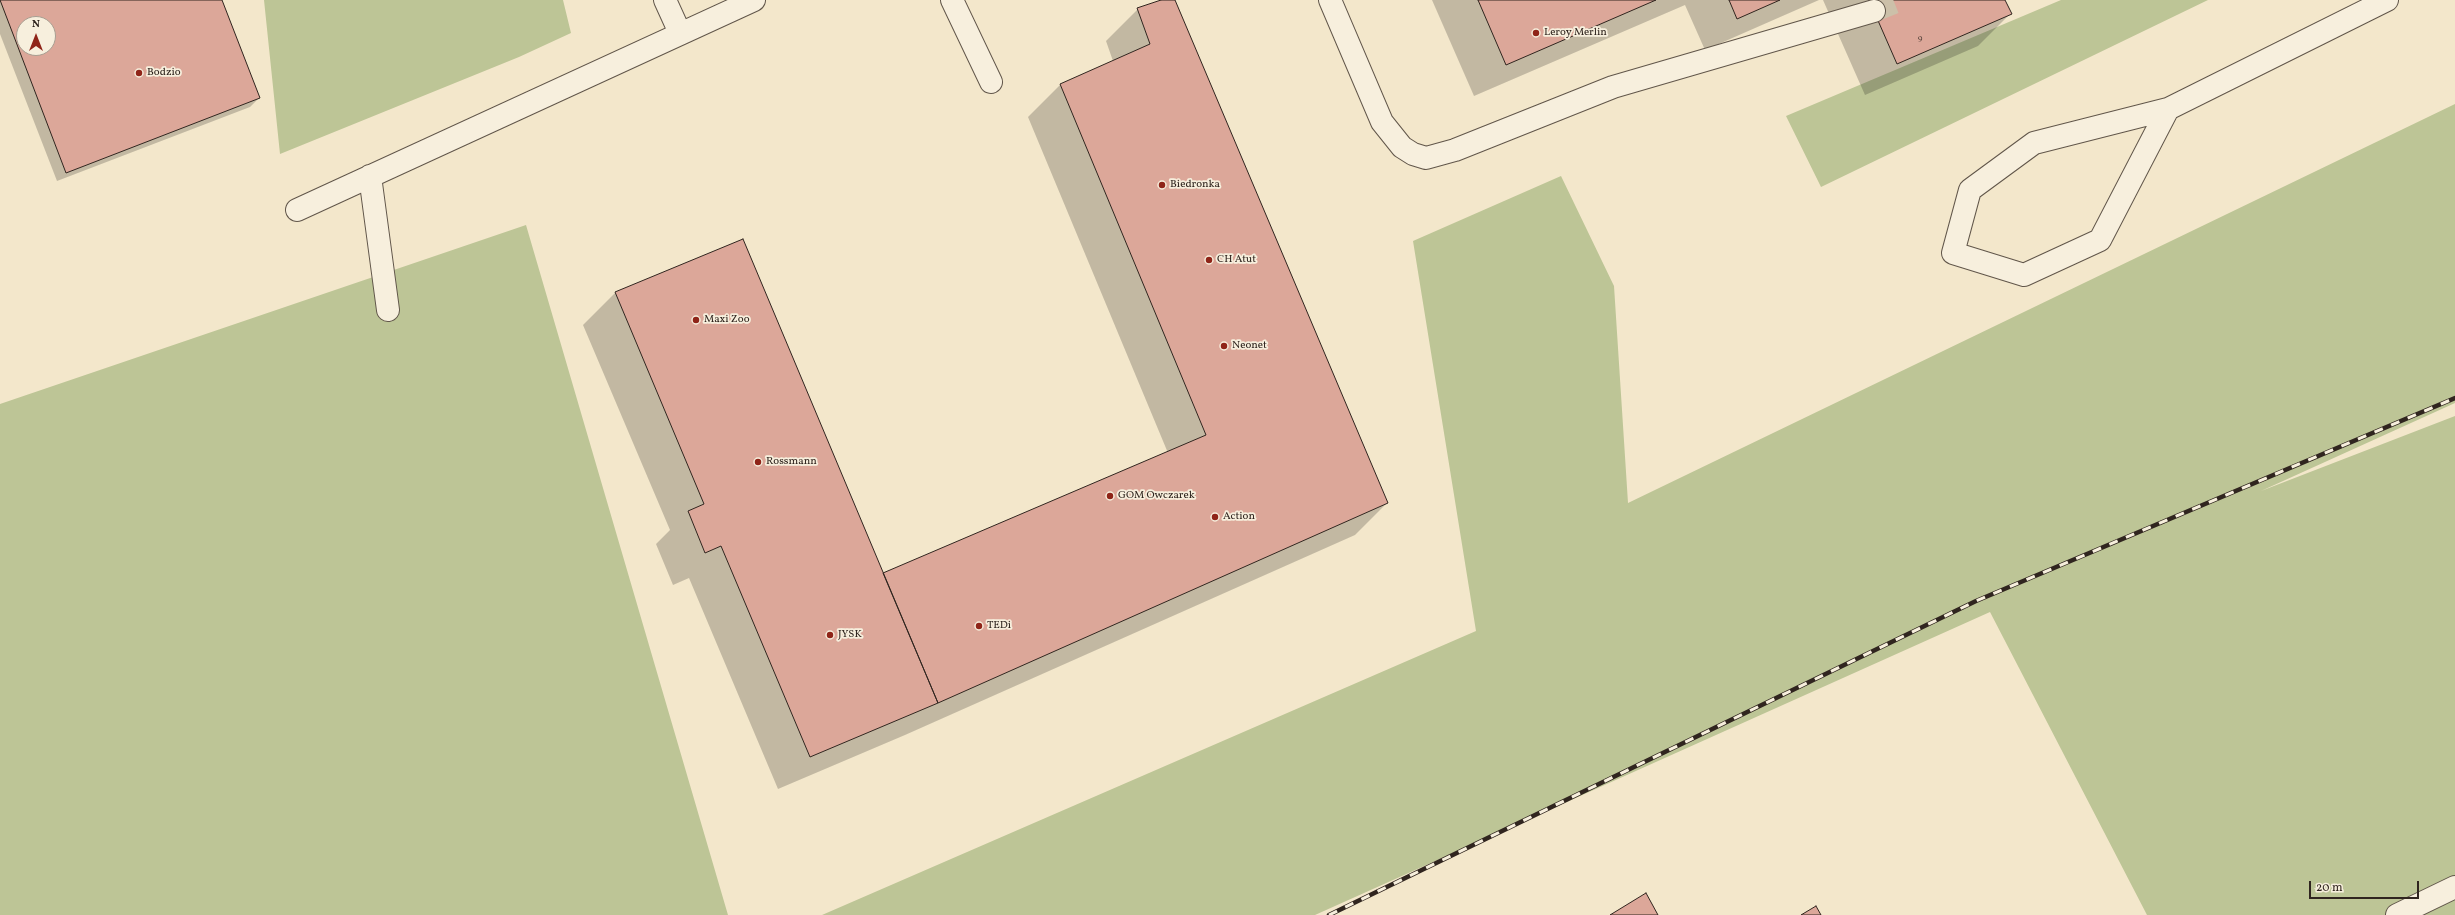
<!DOCTYPE html>
<html>
<head>
<meta charset="utf-8">
<style>
  body { margin:0 }
  #map { position:relative; width:2455px; height:915px; overflow:hidden; background:#f3e7cb; font-family:Vollkorn,serif }
  canvas { display:block }
  .north { position:absolute; left:16px; top:16px; width:40px; height:40px; box-sizing:border-box; background:#f7efdd; border:1px solid #a79e91; border-radius:50%; rotate:0deg; font-size:11px; font-weight:700; line-height:16px; text-align:center; color:#30251f }
  .north::after { content:''; display:block; margin:auto; width:14px; height:18px; background:#8f2418; clip-path:polygon(50% 0,100% 100%,50% 72%,0 100%) }
  .scale { position:absolute; left:2309px; top:881px; width:110px; height:18px; box-sizing:border-box; border:2px solid #30251f; border-top:0; padding-left:5px; font-size:12px; line-height:14px; white-space:nowrap; color:#30251f; -webkit-text-stroke:3px #f7efdd; paint-order:stroke }
</style>
</head>
<body>
<div id="map">
<canvas width="2455" height="915"></canvas>
<div class="north">N</div>
<div class="scale">20 m</div>
</div>
<script>
const c = document.querySelector('canvas').getContext('2d');
c.lineJoin = 'round';
function paint(path, color) { c.fillStyle = color; c.fill(path, 'evenodd'); }
const poly = rows => new Path2D(rows.map(r => 'M' + r).join(''));
function stroke(path, color, width, dash) { c.strokeStyle = color; c.lineWidth = width; c.lineCap = dash ? 'butt' : 'round'; c.setLineDash(dash || []); c.stroke(path); }
function write(font, color, halo, rows, align = 'center') {
  c.font = font + ' Vollkorn,serif'; c.lineWidth = 3.5; c.setLineDash([]); c.textBaseline = 'middle'; c.strokeStyle = halo; c.fillStyle = color; for (const [text, x, y, turn = 0] of rows) {
    c.save(); c.translate(x, y); c.rotate((+turn || 0) * Math.PI / 180); c.textAlign = isNaN(turn) ? turn : align; if (halo) c.strokeText(text, 0, 0); c.fillText(text, 0, 0); c.restore();
  }
}
const green = poly([
  [264,0,563,0,571,33,519,57,280,154],
  [2061,0,2208,0,1821,187,1786,116],
  [2455,104,2455,403,2261,491,2455,416,2455,915,2147,915,1990,612,1315,915,822,915,1476,631,1413,241,1561,176,1614,286,1628,503],
  [526,225,728,915,0,915,0,404]
]);
const shadow = poly([
  [0,0,221,0,259,98,250,107,57,181,0,34],
  [24,24,48,24,48,48,24,48],
  [1164,0,1174,0,1387,503,1355,535,905,735,778,789,689,578,673,585,656,544,670,530,583,325,615,293,742,240,883,574,1168,453,1028,117,1060,85,1113,61,1106,41,1138,9],
  [1432,0,1819,0,1705,50,1685,5,1474,96],
  [1823,0,2004,0,2010,14,1978,46,1865,95]
]);
const building = poly([
  [0,0,222,0,260,98,66,173,0,0],
  [24,24,48,24,48,48,24,48,24,24],
  [1161,0,1175,0,1388,503,938,703,883,573,1206,435,1060,84,1150,44,1137,8,1161,0],
  [1478,0,1656,0,1506,65,1478,0],
  [1729,0,1780,0,1737,19,1729,0],
  [1869,0,2005,0,2012,14,1897,64,1869,0],
  [743,239,938,703,810,757,721,546,705,553,688,511,704,504,615,292,743,239],
  [1646,893,1658,915,1610,915,1646,893],
  [1816,906,1821,915,1801,915,1816,906]
]);
const minorTunnel = poly([
  [1874,11,1901,0]
]);
const minor = poly([
  [665,0,680,33],
  [952,0,991,82],
  [1330,0,1382,122,1402,147,1413,154,1426,158,1455,150,1613,87,1874,11],
  [2168,109,2100,240,2024,275,1953,253,1970,190,2034,143,2168,109,2387,0],
  [370,176,388,310],
  [297,210,754,0],
  [2397,915,2455,887]
]);
const rail = poly([
  [1329,915,1976,601,2455,398]
]);
const markers = [
  [1536,33,4,"#8f2418"],
  [139,73,4,"#8f2418"],
  [1162,185,4,"#8f2418"],
  [1209,260,4,"#8f2418"],
  [696,320,4,"#8f2418"],
  [1224,346,4,"#8f2418"],
  [758,462,4,"#8f2418"],
  [1110,496,4,"#8f2418"],
  [1215,517,4,"#8f2418"],
  [979,626,4,"#8f2418"],
  [830,635,4,"#8f2418"]
];
const numberNames = [
  ["9",1920,39]
];
const poiNames = [
  ["Leroy Merlin",1544,33],
  ["Bodzio",147,73],
  ["Biedronka",1170,185],
  ["CH Atut",1217,260],
  ["Maxi Zoo",704,320],
  ["Neonet",1232,346],
  ["Rossmann",766,462],
  ["GOM Owczarek",1118,496],
  ["Action",1223,517],
  ["TEDi",987,626],
  ["JYSK",838,635]
];
paint(green, '#bdc596');
paint(shadow, '#0003');
paint(building, '#dca799');
stroke(building, '#30251f', 1);
stroke(minorTunnel, '#ccc0a9', 22, [22, 11]);
stroke(minor, '#61564a', 24);
stroke(minor, '#f7efdd', 22);
stroke(rail, '#30251f', 4.5);
stroke(rail, '#f7efdd', 3, [9]);
for (const [x, y, r, color] of markers) { const dot = new Path2D(); dot.arc(x, y, r, 0, 2 * Math.PI); c.fillStyle = color; c.fill(dot); stroke(dot, '#f7efdd', 1.5); }
write('9px', '#5b463e', null, numberNames);
write('11px', '#30251f', '#f7efdd', poiNames, 'left');
</script>
</body>
</html>
